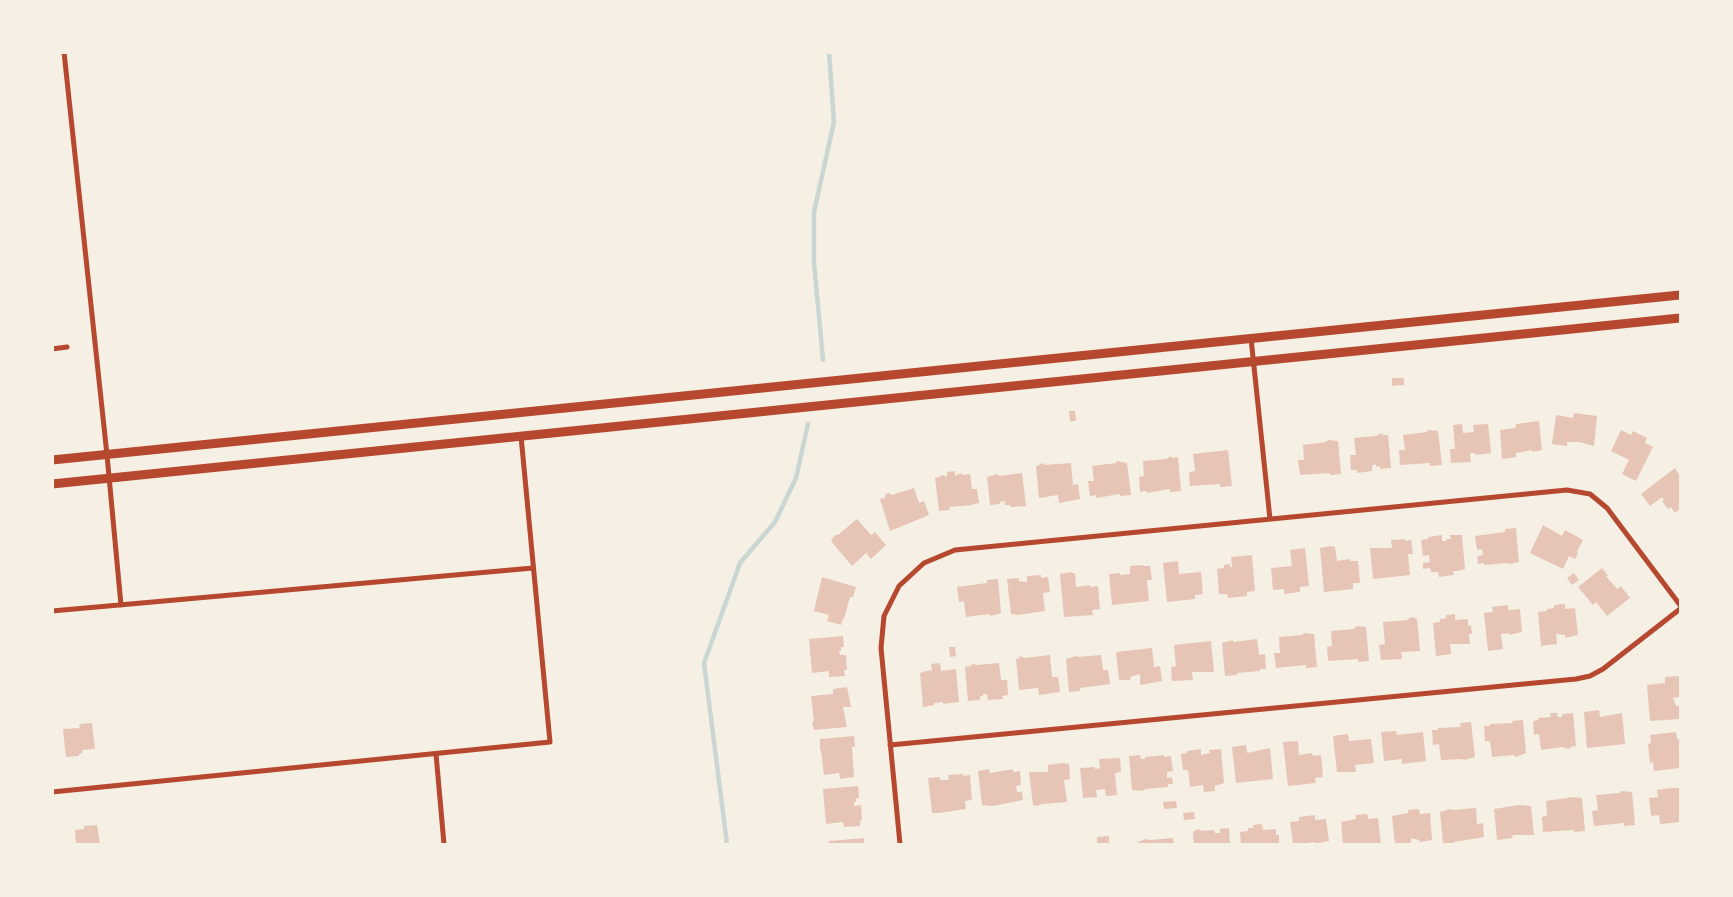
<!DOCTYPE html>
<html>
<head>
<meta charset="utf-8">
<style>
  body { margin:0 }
  #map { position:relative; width:1733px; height:897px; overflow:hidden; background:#f6efe4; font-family:"Asap Condensed",sans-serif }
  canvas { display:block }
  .frame { position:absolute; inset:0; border:54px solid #f6efe4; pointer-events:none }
</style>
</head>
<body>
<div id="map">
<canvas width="1733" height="897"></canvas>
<div class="frame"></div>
</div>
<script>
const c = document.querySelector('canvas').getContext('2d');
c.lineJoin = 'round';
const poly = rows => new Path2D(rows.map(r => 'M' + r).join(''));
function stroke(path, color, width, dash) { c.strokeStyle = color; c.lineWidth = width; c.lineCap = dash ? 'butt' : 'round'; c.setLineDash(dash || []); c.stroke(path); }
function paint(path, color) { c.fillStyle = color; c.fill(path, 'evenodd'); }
const stream = poly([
  [823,360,814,263,814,212,834,122,829,52],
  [727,844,704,663,740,563,775,522,796,478,808,424]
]);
const building = poly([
  [1392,378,1404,378,1404,385,1392,386],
  [1069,411,1075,411,1076,421,1070,421],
  [1574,413,1597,416,1594,446,1579,442,1567,442,1567,446,1552,444,1556,415,1573,418],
  [1539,421,1542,450,1533,452,1532,450,1516,453,1516,457,1502,459,1500,430,1516,428,1516,424],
  [1462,424,1463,433,1474,432,1473,425,1488,424,1491,453,1475,455,1475,453,1470,453,1471,462,1451,463,1450,449,1455,449,1453,425],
  [1428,430,1438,431,1442,465,1430,466,1430,463,1400,465,1399,450,1405,450,1403,435,1427,432],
  [1621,430,1631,435,1633,431,1647,438,1645,443,1653,447,1636,481,1622,474,1629,460,1611,451],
  [1381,433,1383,435,1388,435,1391,468,1380,469,1380,466,1376,467,1376,464,1372,466,1372,471,1357,473,1357,470,1351,470,1350,455,1356,455,1354,438,1376,436],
  [1328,440,1338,441,1341,474,1330,475,1330,473,1300,475,1298,460,1304,460,1303,445,1326,442],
  [1228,450,1232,486,1220,487,1220,484,1190,486,1189,472,1195,471,1193,454],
  [1171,456,1172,458,1178,457,1181,491,1170,492,1170,489,1147,493,1146,491,1140,492,1139,477,1144,476,1143,461,1166,459],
  [1117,461,1127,463,1131,495,1120,496,1120,494,1096,498,1096,495,1090,496,1088,481,1094,481,1092,466,1116,463],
  [1043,463,1045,465,1071,463,1073,485,1078,484,1080,499,1059,503,1058,495,1039,498,1036,466],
  [1675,468,1680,476,1680,509,1675,513,1671,507,1668,509,1662,501,1664,500,1662,497,1650,506,1641,494],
  [955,471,955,476,962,473,962,475,970,474,972,489,977,489,979,503,973,504,973,505,949,507,950,510,939,511,935,478,940,477,942,475,947,477,947,472],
  [1022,473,1026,506,1010,507,1010,505,1005,505,1005,501,1000,502,1000,504,990,505,987,477,997,474,999,476],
  [914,488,919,503,924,501,929,515,890,531,880,499,885,498,886,494,889,493,892,495],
  [857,519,871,535,875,532,886,545,871,559,866,553,852,566,831,541,835,535,838,535],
  [1543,525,1562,536,1565,530,1583,540,1577,552,1578,553,1575,559,1569,556,1563,569,1530,553],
  [1516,528,1519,562,1509,564,1507,563,1484,565,1484,563,1478,564,1477,556,1483,555,1482,549,1477,550,1475,536,1505,532,1505,529],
  [1442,535,1442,541,1446,541,1447,539,1451,539,1450,535,1462,535,1465,569,1458,571,1453,571,1454,575,1439,577,1438,572,1431,572,1430,568,1423,569,1423,563,1430,562,1429,555,1423,556,1421,540,1428,539,1428,537],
  [1405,539,1405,541,1411,540,1413,554,1408,554,1410,575,1373,579,1370,548,1392,548,1391,540],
  [1331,546,1335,547,1337,561,1350,559,1350,561,1358,561,1360,583,1353,583,1353,589,1324,592,1320,548],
  [1305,548,1309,586,1300,587,1300,592,1284,594,1284,589,1273,590,1271,568,1292,566,1290,550],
  [1252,555,1255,591,1247,592,1247,596,1228,598,1227,594,1219,594,1217,569,1224,568,1224,565,1230,564,1230,567,1232,567,1231,557],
  [1178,561,1179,574,1201,572,1203,594,1195,595,1195,599,1167,602,1163,563],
  [1144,565,1144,566,1150,566,1152,580,1147,580,1149,601,1112,605,1109,574,1120,573,1120,575,1130,574,1130,566],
  [1602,568,1608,576,1606,576,1617,589,1621,586,1630,598,1607,616,1596,602,1593,605,1578,587],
  [1072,572,1072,573,1075,573,1076,587,1090,585,1090,587,1098,586,1100,609,1092,610,1093,615,1064,617,1060,574],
  [1574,573,1579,580,1572,585,1567,578],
  [1041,575,1041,578,1048,577,1050,592,1043,593,1045,611,1018,615,1011,614,1007,579,1019,578,1019,581,1027,582,1027,576],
  [822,577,856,587,853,597,850,597,844,619,843,619,841,625,827,621,829,615,814,611],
  [998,579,1001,613,991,616,989,614,966,617,964,601,959,602,957,587,987,583,987,580],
  [1565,604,1565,609,1575,608,1578,635,1565,638,1565,635,1556,634,1557,644,1541,646,1538,612,1547,611,1547,609,1554,608,1554,605],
  [1508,605,1508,610,1520,609,1522,632,1509,635,1509,633,1501,634,1503,649,1488,651,1484,613,1493,612,1492,607],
  [1455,614,1455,620,1468,619,1468,626,1471,625,1472,634,1469,634,1470,644,1450,644,1451,654,1436,656,1433,623,1440,622,1440,619,1446,618,1446,615],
  [1413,617,1417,619,1420,651,1401,652,1402,659,1381,660,1379,645,1385,644,1383,622,1408,620,1409,618],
  [1359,626,1366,627,1369,661,1358,662,1358,659,1328,661,1327,647,1332,646,1331,631,1354,629,1355,627],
  [1304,633,1314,634,1317,667,1306,668,1306,665,1276,668,1274,653,1280,653,1279,637,1302,635],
  [843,636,844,647,841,647,841,651,839,651,840,655,846,655,847,670,844,670,845,676,829,677,829,671,812,673,809,639],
  [1257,639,1259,655,1265,654,1266,669,1260,669,1260,671,1237,673,1237,675,1225,676,1222,643,1233,640,1233,642],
  [1211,641,1214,672,1192,672,1193,680,1172,681,1171,667,1176,666,1174,645],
  [949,647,955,647,956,656,950,657],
  [1152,648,1154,667,1160,666,1162,681,1140,685,1140,674,1130,677,1131,680,1119,680,1116,652],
  [1050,655,1052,677,1058,677,1060,692,1039,695,1038,688,1019,690,1016,659,1019,658,1020,656,1025,658],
  [1101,655,1103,670,1108,670,1110,684,1080,688,1080,691,1069,692,1066,659,1076,656,1078,657],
  [940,663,941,671,956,669,959,702,943,704,943,702,934,703,934,705,923,707,920,673,930,670,932,672,931,664],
  [999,663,1001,680,1007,680,1008,695,1002,696,1003,699,988,700,987,694,983,694,983,696,980,696,980,700,968,701,965,667,971,666,972,664,977,665],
  [1680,676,1680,697,1673,698,1676,706,1679,706,1680,719,1650,721,1647,685,1665,683,1665,677],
  [847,687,851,707,843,707,847,727,814,730,812,723,814,721,811,696,833,694,833,689],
  [1599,710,1600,717,1622,713,1625,744,1587,748,1584,712],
  [1550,713,1557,713,1558,717,1562,717,1562,714,1573,713,1576,746,1571,747,1569,749,1562,747,1541,750,1539,734,1534,735,1533,721,1538,720,1538,718,1551,717],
  [1523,720,1526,753,1516,757,1514,755,1492,757,1490,741,1485,741,1484,726,1490,726,1490,724,1513,723,1512,721],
  [1471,722,1475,757,1464,760,1462,759,1441,760,1439,744,1433,745,1432,730,1438,730,1438,728,1461,727,1460,723],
  [92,723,95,749,82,750,82,753,79,754,79,756,66,757,63,729,80,728,79,724],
  [1396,731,1397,735,1423,732,1426,761,1402,764,1402,759,1384,761,1381,732],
  [1676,732,1677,739,1680,739,1680,746,1677,746,1680,747,1680,768,1654,771,1653,762,1650,763,1648,744,1651,743,1650,735],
  [1348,734,1349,741,1371,739,1374,763,1355,765,1356,772,1337,772,1333,736],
  [854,736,855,747,852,747,854,777,840,779,839,773,824,775,821,751,820,750,820,739],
  [1298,741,1299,755,1312,753,1313,756,1321,755,1323,777,1315,778,1316,783,1288,786,1283,742],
  [1246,745,1247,753,1270,748,1273,779,1236,783,1232,747],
  [1201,749,1201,755,1210,753,1209,750,1221,749,1224,783,1215,786,1215,791,1204,792,1203,785,1190,787,1188,770,1183,770,1181,754,1187,753,1187,751],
  [1140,755,1141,759,1145,759,1145,757,1164,755,1164,757,1171,756,1173,771,1167,772,1167,778,1172,777,1173,784,1168,784,1168,787,1145,789,1143,791,1132,790,1129,756],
  [1120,758,1121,772,1115,773,1117,795,1106,796,1105,789,1096,790,1097,797,1083,798,1080,768,1094,767,1095,769,1100,768,1099,759],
  [1062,763,1069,764,1070,779,1064,780,1067,802,1042,804,1037,806,1033,805,1029,772,1048,772,1048,765],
  [989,769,990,773,1013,769,1013,772,1020,771,1021,785,1016,786,1017,792,1022,792,1023,800,993,806,982,805,978,771],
  [963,774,963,776,970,775,972,800,965,801,966,809,939,813,932,813,928,778,940,777,940,780,949,780,948,775],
  [858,786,859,798,856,798,856,802,854,802,854,806,861,805,862,820,860,821,860,826,844,827,843,822,826,824,823,789],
  [1671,788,1680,788,1680,822,1660,824,1659,815,1651,816,1649,798,1658,797,1657,790],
  [1621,791,1632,792,1635,825,1624,826,1624,823,1594,826,1592,811,1598,810,1596,795,1620,793],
  [1573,797,1582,798,1585,831,1574,832,1574,830,1543,832,1542,817,1547,816,1546,801],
  [1176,801,1177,808,1164,809,1163,802],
  [1519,805,1531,806,1534,835,1512,835,1513,838,1497,840,1494,809],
  [1476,808,1477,824,1483,823,1484,837,1454,842,1454,844,1443,844,1440,812,1450,809,1452,810],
  [1419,809,1420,814,1430,813,1432,840,1420,842,1419,840,1411,838,1411,844,1395,844,1392,816,1408,813,1408,810],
  [1194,812,1195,819,1184,820,1183,813],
  [1367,814,1368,819,1378,818,1381,844,1363,844,1363,843,1343,844,1341,822,1356,819,1356,815],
  [1315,815,1315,820,1326,819,1329,841,1314,844,1314,842,1308,843,1308,844,1293,844,1290,822,1299,821,1299,817],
  [1262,824,1263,830,1276,829,1276,835,1279,835,1279,844,1241,844,1240,832,1248,831,1248,828,1254,828,1253,825],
  [97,825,100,844,76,844,75,830,84,829,84,826],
  [1229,828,1230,844,1194,844,1193,834,1194,831,1198,829,1202,831,1214,830,1215,833,1220,833,1220,829],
  [1109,836,1109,844,1097,844,1097,837],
  [864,838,864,844,829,844,829,841],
  [1173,838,1174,844,1138,844,1138,842,1146,839,1150,840]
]);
const minor = poly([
  [64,52,107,455,121,605],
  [1251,338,1270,519],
  [52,349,67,347],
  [52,611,533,568],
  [890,745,1576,679,1590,676,1603,669,1680,609],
  [436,754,444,844],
  [52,792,550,742,521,436],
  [900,844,881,648,884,616,899,586,924,563,955,550,1567,490,1590,494,1607,508,1680,605]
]);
const secondary = poly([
  [52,460,1680,295],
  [52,484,1680,318]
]);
stroke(stream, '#c9d6d2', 4.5);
paint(building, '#e6c5b7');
stroke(minor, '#b5482f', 5);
stroke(secondary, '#b5482f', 9);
</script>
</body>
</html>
